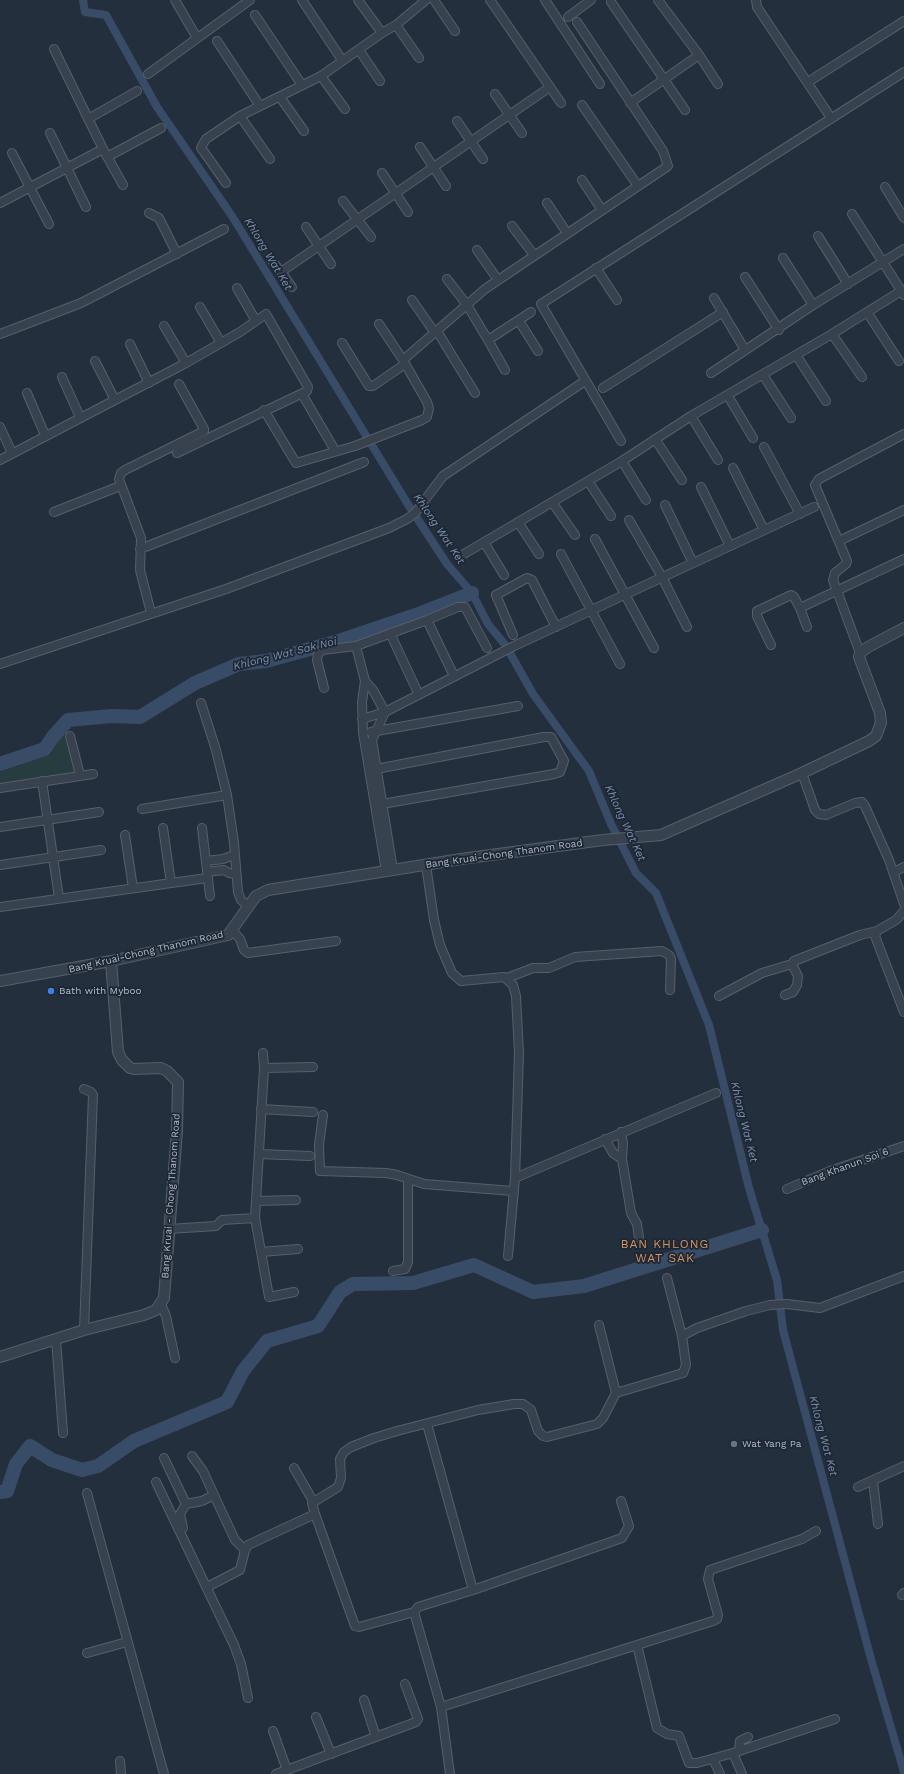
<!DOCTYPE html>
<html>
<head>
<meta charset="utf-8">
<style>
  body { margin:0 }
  canvas { display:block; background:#242f3e }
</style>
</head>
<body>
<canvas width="904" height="1774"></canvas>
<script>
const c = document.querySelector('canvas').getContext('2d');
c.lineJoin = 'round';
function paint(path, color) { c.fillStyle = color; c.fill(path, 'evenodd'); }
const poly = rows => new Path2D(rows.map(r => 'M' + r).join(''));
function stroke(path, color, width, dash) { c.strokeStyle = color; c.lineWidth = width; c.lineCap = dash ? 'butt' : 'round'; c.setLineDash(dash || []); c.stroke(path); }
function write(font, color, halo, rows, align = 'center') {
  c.font = font + ' "Work Sans",sans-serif'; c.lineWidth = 3.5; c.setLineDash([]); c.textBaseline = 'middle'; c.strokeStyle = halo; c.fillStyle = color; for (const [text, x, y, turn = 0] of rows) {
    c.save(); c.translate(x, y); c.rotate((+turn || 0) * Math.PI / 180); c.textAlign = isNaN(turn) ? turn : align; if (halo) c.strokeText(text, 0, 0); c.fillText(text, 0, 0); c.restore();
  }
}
const green = poly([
  [65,735,80,778,0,789,0,772,52,754,60,738]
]);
const canal = poly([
  [83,0,85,12,106,15,157,107,232,216,409,506,447,564,472,593,488,624,506,646,533,694,589,771,611,824,636,873,656,893,709,1025,749,1188,777,1280,783,1330,871,1659,904,1772]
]);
const river = poly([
  [0,764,45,749,52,738,68,720,112,716,140,717,195,683,239,664,266,661,339,641,416,615,472,593],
  [0,1492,7,1491,16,1464,30,1446,52,1460,82,1470,98,1466,134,1441,227,1402,243,1371,267,1341,318,1326,340,1292,353,1284,413,1283,474,1265,533,1292,584,1286,762,1230]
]);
const minor = poly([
  [175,0,197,38],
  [302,0,342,60],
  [434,0,455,31],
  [490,0,561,103],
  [545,0,600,84],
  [658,0,699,55],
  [756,0,757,7,831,118],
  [611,2,685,110],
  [255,15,302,85],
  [568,17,591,0],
  [396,25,419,58],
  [382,33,396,25,426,0],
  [217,41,260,106],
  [54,49,103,149,123,185],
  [359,50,380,81],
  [148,74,250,0],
  [321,76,345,109],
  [808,82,904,21],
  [495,94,522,133],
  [280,97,304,131],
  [630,103,699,55,718,84],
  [582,105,638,186],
  [240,116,270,159],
  [88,119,137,91],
  [457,121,483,159],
  [50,133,86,207],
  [420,147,446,186],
  [12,153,49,224],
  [107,157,161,128],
  [382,173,408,212],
  [582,180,602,210],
  [226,183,204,152,201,148,203,144,206,139,240,116,321,76,382,33,358,0],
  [885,187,904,218],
  [343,201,371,237],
  [0,203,103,149],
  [547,203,567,233],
  [149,213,159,218,177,254],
  [852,214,904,295],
  [512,226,534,255],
  [306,227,331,264],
  [818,236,848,284],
  [477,250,498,280],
  [783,258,813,305],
  [271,259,281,272,550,87],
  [596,268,617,300],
  [281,272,292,287],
  [745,277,779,330],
  [447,279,467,305,488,340,531,312],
  [237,288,256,321],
  [714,298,745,350],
  [412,300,435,333],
  [200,307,221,343],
  [867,312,899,361],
  [519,321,538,351],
  [379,324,403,360],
  [164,326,186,363],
  [437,331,475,393],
  [0,334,81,303,224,229],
  [832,334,862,377],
  [488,340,505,370],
  [342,343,369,386,373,386,405,364],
  [130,344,149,383],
  [796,355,826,401],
  [95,361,115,400],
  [711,373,813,305,904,249],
  [763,375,791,418],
  [62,377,80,417],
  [603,388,723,312],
  [27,393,45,435],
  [302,394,333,447],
  [728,396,753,438],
  [264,410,296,463,355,446,422,420,427,417,429,408,427,402,403,360,485,289,668,166,663,151,577,22],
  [691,416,718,460],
  [0,427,12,453],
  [655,439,682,480],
  [621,441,541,304,904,72],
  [764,447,800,514],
  [0,460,186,363,240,332,266,314,304,380,308,387,307,391,177,453],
  [622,461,646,500],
  [733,468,764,530],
  [588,481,611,516],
  [701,487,730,546],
  [552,502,575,535],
  [665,505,693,563],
  [54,512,120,486],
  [629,520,662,577,687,627],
  [518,522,539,554],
  [595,539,654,648],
  [839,541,904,510],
  [484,542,504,575],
  [140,549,364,462],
  [464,554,622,461,691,416,832,334,901,291],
  [561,554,620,664],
  [151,613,140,570,141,538,119,479,121,473,125,470,204,431,204,429,179,384],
  [807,627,800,608,904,559],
  [390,633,419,695],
  [513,635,496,595,527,578,532,580,556,627],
  [771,645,757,616,757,611,791,595,794,597,800,608],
  [356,646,427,620],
  [860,653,833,580,835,573,846,564,847,561,815,485,819,479,904,434],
  [0,664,226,589,389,528,407,519,415,513,443,476,585,381],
  [454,676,427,620,458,607,465,607,487,648],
  [365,681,362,702,363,733,386,871],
  [324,688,317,660,318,654,322,650,356,646,365,681,373,690,385,712],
  [201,703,216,750,227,795,234,843,238,892,241,900,248,906],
  [385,712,372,740,393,870],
  [362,719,385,712,514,646,814,507],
  [371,732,518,706],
  [70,736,80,775],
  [376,769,544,737,551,737,564,761,560,772,554,774,382,804],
  [802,773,815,810,819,814,826,815,855,803,862,802,865,806,889,860,904,904],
  [42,781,59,898],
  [0,788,93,774],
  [142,809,227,795],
  [0,827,99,812],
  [163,828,171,883],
  [202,828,210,896],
  [125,835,133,888],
  [206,861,223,859,234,855],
  [0,865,101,850],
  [426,865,434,920,440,945,452,973,461,981,504,977,513,985,516,996,519,1053,515,1178,508,1256],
  [207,872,224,870,229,873,236,874],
  [894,872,904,867],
  [0,907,207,878],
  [904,911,896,920,877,931,875,936,904,1012],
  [232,930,240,939,244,950,248,953,336,941],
  [507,978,533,968,549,968,575,957,662,951,669,955,671,959,670,990],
  [785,995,793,992,797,985,798,976,792,964,794,961,860,935,877,931],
  [719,996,762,973,792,964],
  [263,1053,264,1068],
  [84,1089,91,1092,93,1095,84,1330],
  [261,1109,313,1112],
  [323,1115,319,1145,320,1171,386,1173,397,1175,424,1184,513,1191],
  [621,1132,623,1143,622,1159,631,1213,637,1224,639,1238],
  [605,1139,613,1153,622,1159],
  [259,1154,310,1156],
  [515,1178,716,1093],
  [787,1189,830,1171,904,1146],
  [256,1201,296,1200],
  [255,1218,264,1068,313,1067],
  [169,1229,216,1226,222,1220,255,1218,269,1297,294,1292],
  [261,1252,298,1249],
  [393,1271,405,1269,408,1262,408,1179],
  [667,1278,682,1336],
  [161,1304,166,1316,175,1358],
  [599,1325,616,1393],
  [56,1339,63,1433],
  [427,1424,473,1590,418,1607,414,1612,441,1707,450,1774],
  [192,1456,203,1471,214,1495],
  [164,1458,186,1504],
  [294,1468,313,1501],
  [873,1481,878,1524],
  [156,1482,234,1645,241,1664,248,1698],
  [858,1487,904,1466],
  [87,1493,164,1774],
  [315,1514,355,1626,359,1627,414,1612],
  [183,1528,180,1514,186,1504,202,1501,214,1495,235,1540,245,1550],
  [207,1587,240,1570,245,1550,248,1545,315,1514,312,1503,338,1487,341,1478,340,1459,344,1452,351,1447,374,1438,397,1431,478,1410,514,1404,523,1404,531,1410,538,1431,543,1436,547,1437,597,1424,603,1418,616,1393,683,1373,686,1365,682,1336,697,1328,746,1311,770,1305,787,1304,820,1308,904,1276],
  [473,1590,622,1538,629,1526,621,1501],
  [902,1595,904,1593],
  [637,1645,657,1728,667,1734,679,1736,689,1763,697,1763,733,1753,742,1774],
  [87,1653,127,1642],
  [364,1700,376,1737],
  [441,1707,713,1621,717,1619,718,1615,708,1579,710,1570,802,1539,816,1531],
  [316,1717,331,1754],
  [273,1731,287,1770],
  [739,1750,740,1741,748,1737],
  [733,1753,835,1719],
  [713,1759,720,1774],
  [120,1761,121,1774],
  [276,1774,416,1722,418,1719,405,1684]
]);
const tertiary = poly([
  [0,981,111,961,228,935,256,896,268,890,461,859,603,840,661,835,802,773,869,741,876,736,881,723,880,713,859,657,860,653,868,647,904,628],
  [0,1357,84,1330,144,1315,156,1310,164,1298,177,1131,178,1082,167,1071,161,1068,134,1069,130,1068,122,1060,118,1052,111,961]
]);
const markers = [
  [51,991,4,"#3f7fe0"],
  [734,1444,4,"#6b7280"]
];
const streetNames = [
  ["Bang Kruai-Chong Thanom Road",504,854,-8],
  ["Bang Kruai-Chong Thanom Road",146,952,-13],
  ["Bang Khanun Soi 6",845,1167,-20],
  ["Bang Kruai - Chong Thanom Road",171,1196,-86]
];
const poiNames = [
  ["Bath with Myboo",59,991],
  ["Wat Yang Pa",742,1444]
];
const waterNames = [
  ["Khlong Wat Ket",268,254,59],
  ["Khlong Wat Ket",439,529,56],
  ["Khlong Wat Sak Noi",285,654,-14],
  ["Khlong Wat Ket",625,823,65],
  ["Khlong Wat Ket",744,1122,76],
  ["Khlong Wat Ket",823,1436,75]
];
const quarterNames = [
  ["BAN KHLONG",665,1244],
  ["WAT SAK",665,1258]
];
paint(green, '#263c3f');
stroke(canal, '#394c67', 8);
stroke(river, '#394c67', 14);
stroke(minor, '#565f6c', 10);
stroke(tertiary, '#565f6c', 12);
stroke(minor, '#38414e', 8);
stroke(tertiary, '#38414e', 10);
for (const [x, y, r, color] of markers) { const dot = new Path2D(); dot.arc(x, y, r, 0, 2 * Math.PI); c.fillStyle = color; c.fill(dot); stroke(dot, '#1d2633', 1.5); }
write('10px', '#b4bcc9', '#1d2633', streetNames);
write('10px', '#b4bcc9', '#1d2633', poiNames, 'left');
write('italic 11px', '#7c92b1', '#1d2633', waterNames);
c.letterSpacing = '1px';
write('12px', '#d59563', '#1d2633', quarterNames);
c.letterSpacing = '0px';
</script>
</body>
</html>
